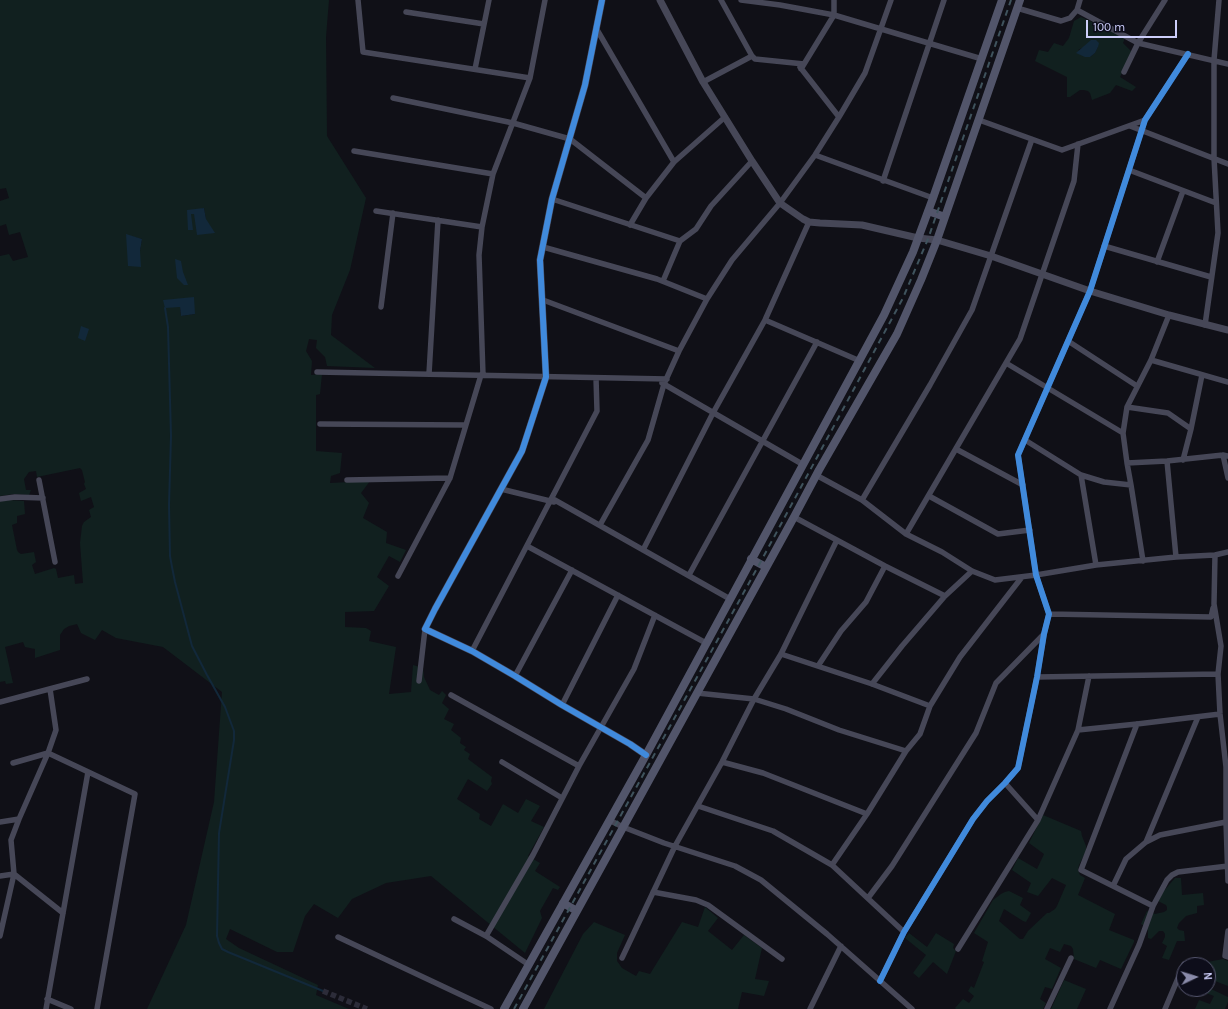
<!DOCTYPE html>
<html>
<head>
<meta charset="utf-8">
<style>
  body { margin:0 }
  #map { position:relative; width:1228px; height:1009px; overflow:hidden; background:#101017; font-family:Karla,sans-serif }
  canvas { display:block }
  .north { position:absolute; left:1176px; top:957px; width:40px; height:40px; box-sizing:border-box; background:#0d0d1a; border:1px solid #595a73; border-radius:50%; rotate:86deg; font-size:11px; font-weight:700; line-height:16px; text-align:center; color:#cccdf9 }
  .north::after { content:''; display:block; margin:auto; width:14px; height:18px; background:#8a8baa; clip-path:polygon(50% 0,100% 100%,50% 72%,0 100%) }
  .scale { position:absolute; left:1086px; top:20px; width:91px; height:18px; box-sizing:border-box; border:2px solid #cccdf9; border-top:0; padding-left:5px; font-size:12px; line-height:14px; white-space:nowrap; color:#cccdf9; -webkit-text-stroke:3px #0d0d1a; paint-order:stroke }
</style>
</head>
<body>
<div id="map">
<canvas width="1228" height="1009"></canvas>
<div class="north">N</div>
<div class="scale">100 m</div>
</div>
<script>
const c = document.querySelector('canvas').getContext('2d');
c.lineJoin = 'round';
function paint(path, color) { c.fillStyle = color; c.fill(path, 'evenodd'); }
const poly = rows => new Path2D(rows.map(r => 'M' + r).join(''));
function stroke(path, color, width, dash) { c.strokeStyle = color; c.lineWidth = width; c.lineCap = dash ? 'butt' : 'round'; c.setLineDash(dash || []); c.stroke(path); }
const green = poly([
  [0,0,329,0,326,37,327,136,366,198,350,270,332,315,331,335,375,368,327,366,325,357,316,348,317,340,309,339,306,351,312,361,311,375,322,374,320,394,316,395,316,451,342,453,340,473,331,476,330,483,370,481,361,493,369,503,363,518,387,532,386,543,406,550,400,562,389,556,377,577,389,586,374,611,345,612,345,627,366,628,371,631,369,641,396,647,389,694,411,692,413,665,423,668,424,677,430,690,439,695,442,691,446,695,442,703,449,709,444,719,454,724,451,730,461,738,460,743,466,747,464,750,470,754,468,759,492,777,491,781,492,784,487,791,468,779,457,799,480,814,479,819,491,826,503,804,518,813,526,799,540,806,531,821,544,827,528,856,540,863,535,871,560,887,558,890,553,888,540,911,542,918,525,953,431,876,386,883,352,899,338,918,314,904,305,916,293,952,277,952,230,929,226,939,239,948,318,985,316,995,349,1009,147,1009,186,925,214,802,222,692,163,647,116,638,102,630,95,640,81,633,77,624,69,626,64,629,60,635,60,650,35,658,35,649,25,647,23,642,5,647,13,683,6,684,5,681,0,682,0,501,9,500,24,501,25,514,17,516,17,523,12,525,17,550,18,552,21,554,34,552,36,562,32,565,35,574,54,568,56,569,58,578,74,575,75,584,83,583,80,543,82,526,84,522,91,517,89,510,94,507,91,497,81,501,79,493,86,489,84,484,85,482,82,470,80,468,37,477,36,471,29,472,24,479,26,490,31,490,29,495,14,494,0,496,0,256,9,254,13,261,28,257,20,232,9,235,6,224,0,226,0,201,9,198,6,188,0,189],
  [204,208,206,219,194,213,191,214],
  [126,235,142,239,140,251],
  [180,307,195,314,181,316],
  [1081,17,1112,31,1125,38,1123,43,1132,52,1120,77,1136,87,1132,91,1116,85,1110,93,1092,100,1090,93,1088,91,1084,90,1080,90,1070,97,1067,97,1067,77,1035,61,1039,50,1048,52,1054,43,1063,46,1069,38,1074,21],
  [1098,47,1095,53,1090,57,1078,50,1082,48],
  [1043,815,1081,831,1082,836,1086,846,1086,851,1079,865,1078,870,1080,875,1085,878,1078,895,1115,914,1109,930,1134,940,1134,942,1121,969,1100,960,1096,968,1074,959,1073,949,1071,946,1064,944,1060,952,1050,948,1045,959,1061,968,1052,989,1045,987,1040,999,1046,1003,1043,1009,956,1009,955,1008,963,999,969,1003,974,996,968,991,971,986,974,988,984,962,982,961,988,942,974,933,993,900,1001,894,1005,892,1009,891,1023,898,1020,905,1031,913,1026,922,1023,921,1004,909,999,921,1020,939,1023,939,1028,931,1047,913,1049,913,1055,909,1057,906,1066,885,1052,878,1038,896,1027,892,1031,883,1012,870,1018,858,1037,869,1044,854,1029,843],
  [1175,878,1181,878,1182,895,1203,893,1204,905,1197,906,1197,913,1186,916,1179,923,1177,928,1179,930,1184,931,1185,941,1177,941,1169,960,1162,958,1167,946,1162,943,1165,937,1165,934,1163,931,1159,931,1151,939,1148,938,1148,931,1146,927,1141,924,1147,911,1155,914,1164,912,1167,910,1167,907,1166,905,1158,901,1157,899],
  [705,907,718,918,708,931,732,950,744,935,762,948,755,979,769,981,764,996,742,992,738,1009,544,1009,583,934,594,922,625,935,617,953,617,961,622,968,636,976,639,971,650,974,682,922,698,927],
  [909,933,927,947,936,933,954,944,953,948,956,951,947,974,933,962,919,978,913,973,926,955,905,938],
  [1223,959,1228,961,1228,986,1215,981,1211,989,1228,997,1228,1002,1225,1009,1195,1009,1199,1000,1210,1004,1214,996,1195,989,1208,989,1208,965,1192,965],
  [1064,980,1086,989,1077,1009,1051,1009]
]);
const water = poly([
  [1091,40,1096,40,1099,43,1098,47,1095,53,1090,57,1085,57,1076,53],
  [204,208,206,219,215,233,197,235,194,214,191,214,193,230,188,230,187,210],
  [126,234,142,239,140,251,141,267,128,266],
  [175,259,181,261,183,272,188,285,184,285,177,278],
  [194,297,195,314,181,316,180,307,165,308,163,300],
  [81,326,89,329,85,341,78,338]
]);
const stream = poly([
  [165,308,168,327,171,436,169,505,170,556,172,567,175,582,192,646,207,675,225,707,234,731,234,740,219,833,217,936,219,943,222,949,228,952,323,991]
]);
const minorTunnel = poly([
  [323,991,367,1009]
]);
const minor = poly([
  [358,0,363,52,530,78],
  [721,0,752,56,755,59,804,64],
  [741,0,780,5,834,15,982,59],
  [1017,8,1061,21,1070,18,1077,10,1080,0],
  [1077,10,1138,43,1228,64],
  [406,12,484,24],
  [596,28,674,162],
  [800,67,839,117],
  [475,69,489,0],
  [801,69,834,15,834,0],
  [1124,72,1138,43,1165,0],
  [703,82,752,56],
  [393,98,513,123,570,139,646,198],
  [979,120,1062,150,1145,120],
  [1130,126,1228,164],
  [354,151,493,174],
  [815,155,933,198],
  [1129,170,1216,203],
  [883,181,944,0],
  [552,199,680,241],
  [376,211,482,227],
  [630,225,646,198,674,162,725,117],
  [1104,246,1211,277],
  [543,247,657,279,707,299],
  [1157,262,1183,191],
  [663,281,680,241,696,229,711,206,752,161],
  [543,300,679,351],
  [381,307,393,213],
  [765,320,860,361],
  [1205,325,1218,233,1214,158,1214,60,1219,0],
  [1068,341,1137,386],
  [1151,360,1228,382],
  [1006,363,1123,433],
  [317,372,667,379],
  [429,374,438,220],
  [483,375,479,255,482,227,493,174,530,78,545,0],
  [662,383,802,464],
  [1127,407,1168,413,1191,429],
  [320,424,465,425],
  [1025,440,1081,475,1104,482,1131,485],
  [956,449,1023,485],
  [1223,455,1228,478],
  [1183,460,1191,429,1202,375],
  [1167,461,1176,557],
  [1127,463,1167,461,1223,455,1228,456],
  [816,475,862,500,906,534,942,552,972,571,995,580,1036,575,1096,565,1176,557,1215,555,1228,552],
  [1081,475,1096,565],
  [39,480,55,562],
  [347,480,450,478],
  [501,489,554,502],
  [929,496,998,534,1030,530],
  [0,499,15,497,43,498],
  [553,499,730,599],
  [862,500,930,385,972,310,1032,139],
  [794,517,885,566,945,596],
  [600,525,648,440,664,384,679,351,707,299,732,260,780,203,815,155,839,117,865,73,891,0],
  [906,534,1020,339,1074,181,1078,144],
  [527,546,706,643],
  [643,550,713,413,765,320,809,222],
  [1215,555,1214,604,1221,646,1218,674,1220,714,1226,767,1226,822,1228,881],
  [1143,561,1131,485,1127,463,1123,433,1127,407,1151,360,1169,315],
  [689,575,817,342],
  [398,576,450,478,481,375],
  [1049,614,1211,617,1213,608],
  [472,651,597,411,596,378],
  [781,654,872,684,930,706],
  [818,666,841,631,866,602,885,566],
  [515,676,572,570],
  [1037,677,1218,674],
  [419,681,425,629],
  [872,684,902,646,945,596,972,571],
  [697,693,754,699,786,709,839,730,906,751],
  [451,695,579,766],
  [0,702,87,679],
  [562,705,618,595],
  [1137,724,1081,870,1153,906],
  [1078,730,1137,724,1220,714],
  [502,762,562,798],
  [722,762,763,773,867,814],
  [13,763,48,753,135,794,97,1009],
  [1005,783,1038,820],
  [698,806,773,831,832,865,904,932],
  [609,820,623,827,664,843,735,866,761,880,827,934,912,1009],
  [0,822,19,819],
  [1146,842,1198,717],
  [832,865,867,814,906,751,920,734,930,706,960,657,1022,577],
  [0,876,14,874,63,913],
  [1113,886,1126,859,1146,842,1160,835,1226,822],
  [653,892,696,900,708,905,782,959],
  [868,898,892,866,976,733,996,683,1044,634],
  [454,919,486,936,529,965],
  [1228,931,1225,956,1228,957],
  [0,936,14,874,11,840,19,819,48,753,56,730,50,689],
  [486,936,533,855,579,766,634,669,655,615],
  [338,937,491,1009],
  [958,949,1038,820,1078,730,1089,676],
  [622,958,675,846,722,762,754,699,781,654,837,540],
  [880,981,904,932,973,819,987,801,1005,783,1018,768,1037,677,1044,634,1049,614,1036,575,1018,455,1090,291,1145,120,1188,54],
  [47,999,71,1009],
  [46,1009,88,772],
  [810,1009,841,946],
  [1047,1009,1071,958],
  [1110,1009,1139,945,1153,906,1167,880,1172,875,1178,872,1228,866],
  [1165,1009,1184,964]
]);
const tertiary = poly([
  [602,0,585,85,552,199,540,260,546,377,522,451,435,609,425,629,472,651,515,676,562,705,630,744,646,755],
  [660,0,703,82,752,161,780,203,803,219,809,222,820,223,862,225,918,238,937,240,991,256,1090,291,1169,315,1228,330]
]);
const secondary = poly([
  [928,211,945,217],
  [751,559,766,567],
  [563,903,577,911],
  [504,1009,646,755,884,315,913,252,933,198,1002,0],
  [523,1009,794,517,819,470,897,334,921,280,937,240,1020,0]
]);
const rail = poly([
  [514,1009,760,563,903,298,928,239,1011,0]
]);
const cycleway = poly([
  [602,0,585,85,552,199,540,260,546,377,522,451,435,609,425,629,472,651,515,676,562,705,630,744,646,755],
  [880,981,904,932,973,819,987,801,1005,783,1018,768,1037,677,1044,634,1049,614,1036,575,1018,455,1090,291,1145,120,1188,54]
]);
paint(green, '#11201f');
paint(water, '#12283a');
stroke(stream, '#12283a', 2);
stroke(minorTunnel, '#2c2c39', 5.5, [5.5, 3]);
stroke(minor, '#464757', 5.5);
stroke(tertiary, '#464757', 7);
stroke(secondary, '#52556a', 8);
stroke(rail, '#3f535d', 2, [6, 5]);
stroke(cycleway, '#408adc', 6);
</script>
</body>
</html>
